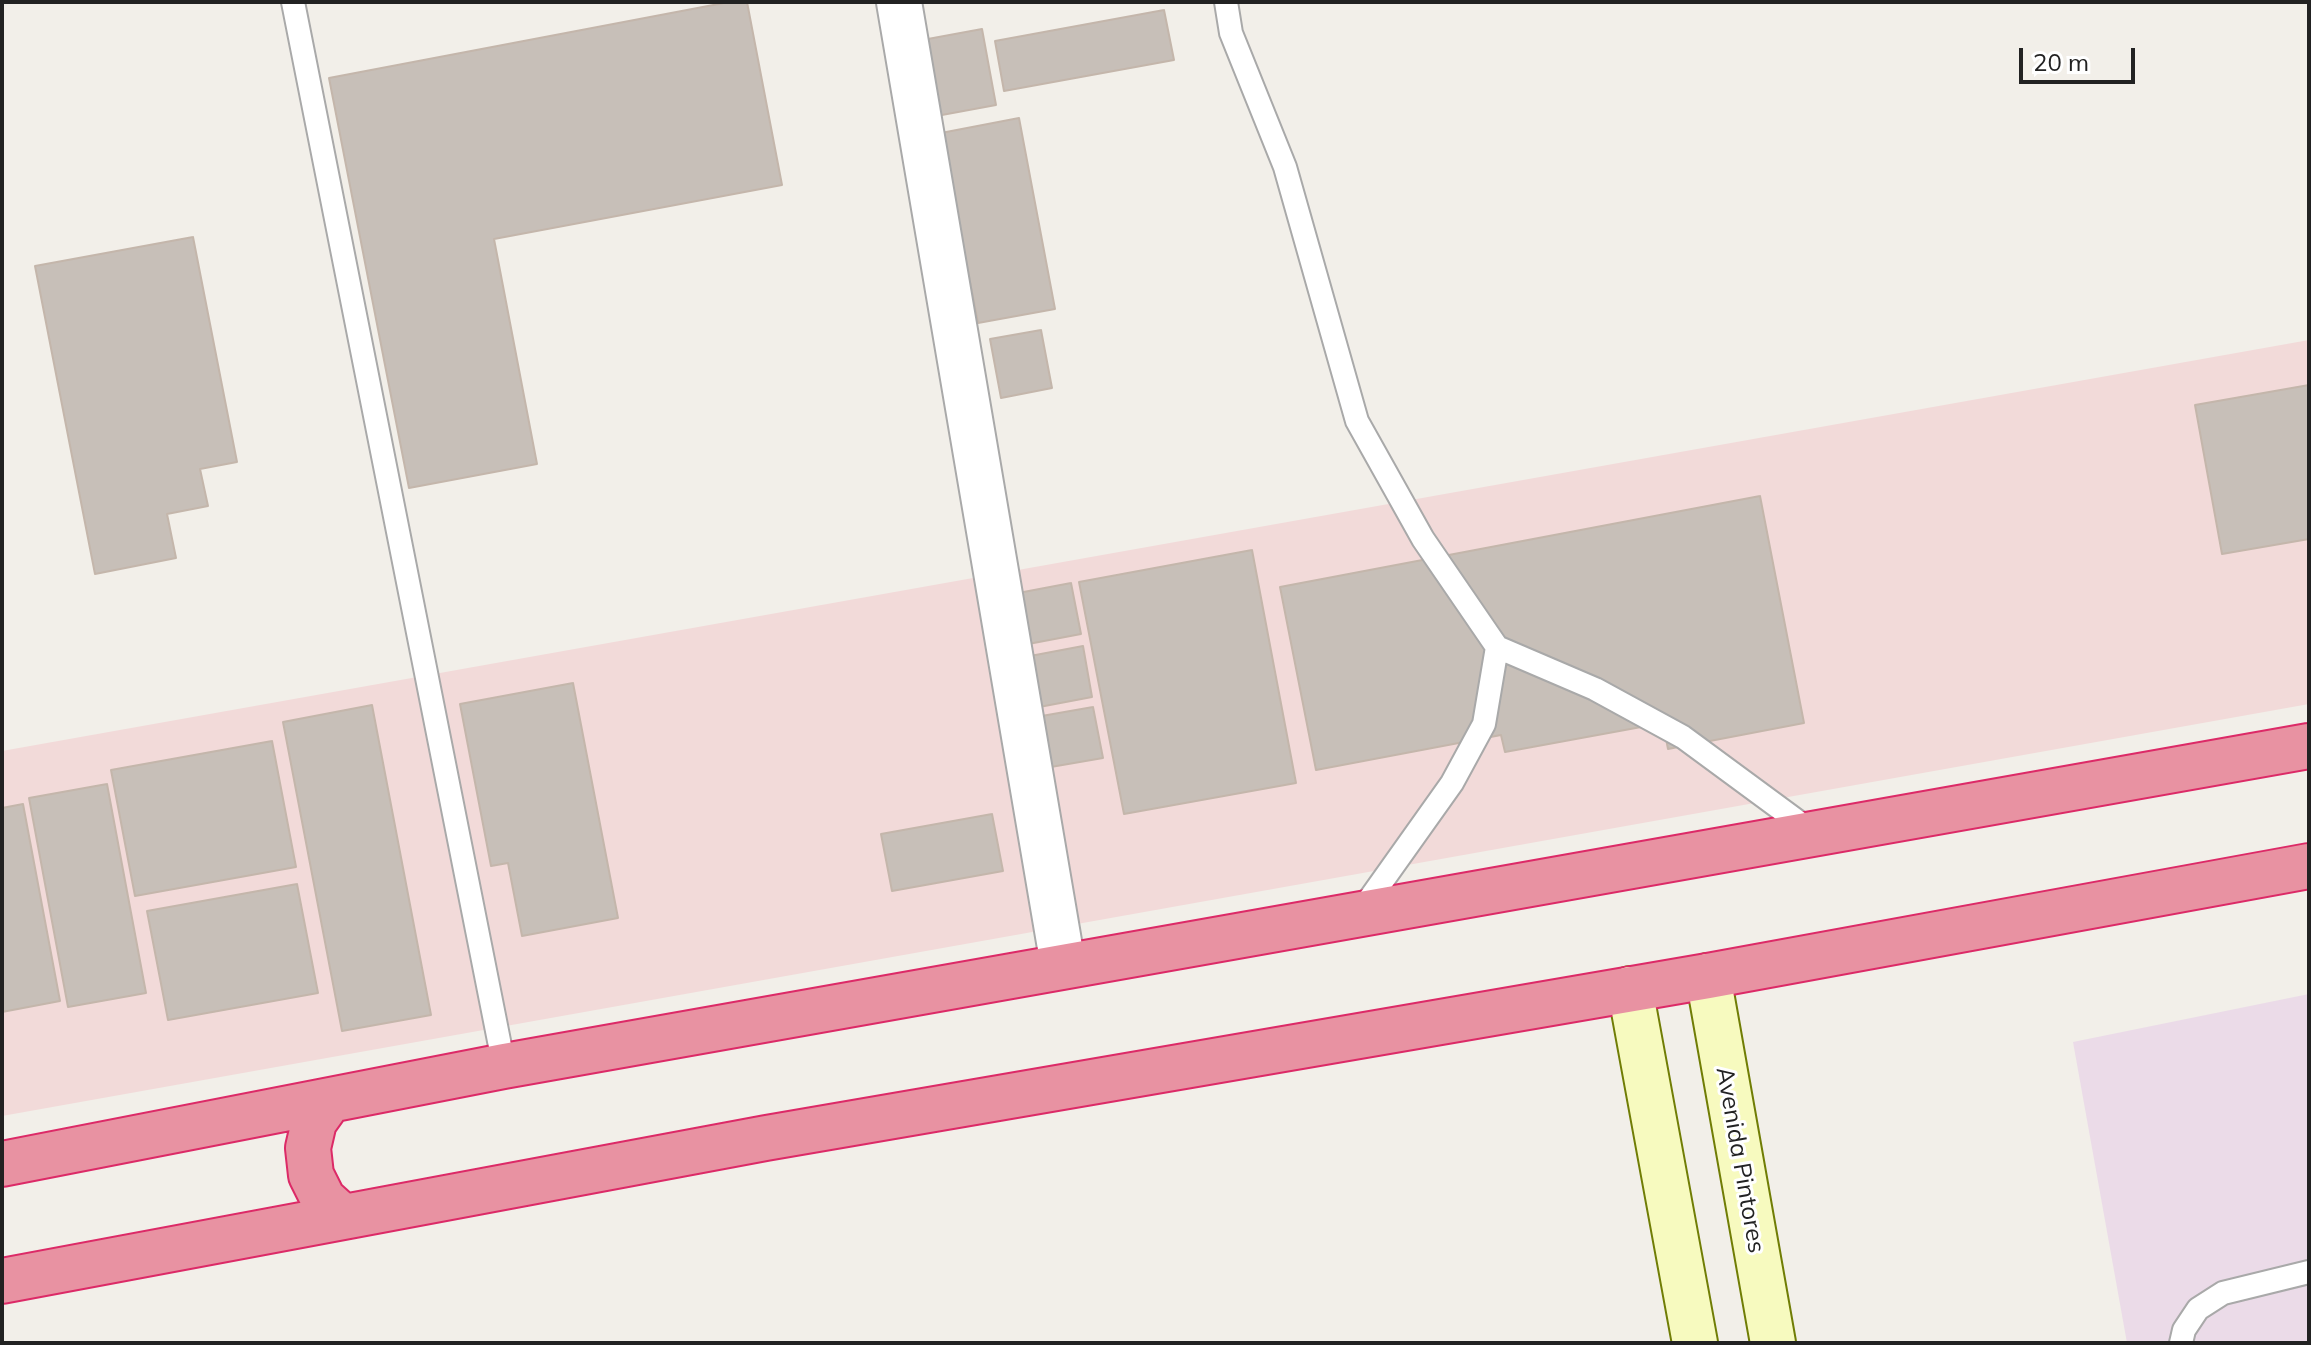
<!DOCTYPE html>
<html>
<head>
<meta charset="utf-8">
<style>
  body { margin:0 }
  #map { position:relative; width:2311px; height:1345px; overflow:hidden; background:#f2efe9; font-family:Mulish,sans-serif }
  canvas { display:block }
  .frame { position:absolute; inset:0; border:4px solid #222; pointer-events:none }
  .scale { position:absolute; left:2019px; top:48px; width:116px; height:36px; box-sizing:border-box; border:4px solid #222; border-top:0; padding-left:10px; font-size:24px; line-height:28px; white-space:nowrap; color:#222; -webkit-text-stroke:6px #fff; paint-order:stroke }
</style>
</head>
<body>
<div id="map">
<canvas width="2311" height="1345"></canvas>
<div class="frame"></div>
<div class="scale">20 m</div>
</div>
<script>
const c = document.querySelector('canvas').getContext('2d');
c.lineJoin = 'round';
function paint(path, color) { c.fillStyle = color; c.fill(path, 'evenodd'); }
const poly = rows => new Path2D(rows.map(r => 'M' + r).join(''));
function stroke(path, color, width, dash) { c.strokeStyle = color; c.lineWidth = width; c.lineCap = dash ? 'butt' : 'round'; c.setLineDash(dash || []); c.stroke(path); }
function write(font, color, halo, rows, align = 'center') {
  c.font = font + ' Mulish,sans-serif'; c.lineWidth = 6; c.setLineDash([]); c.textBaseline = 'middle'; c.strokeStyle = halo; c.fillStyle = color; for (const [text, x, y, turn = 0] of rows) {
    c.save(); c.translate(x, y); c.rotate((+turn || 0) * Math.PI / 180); c.textAlign = isNaN(turn) ? turn : align; if (halo) c.strokeText(text, 0, 0); c.fillText(text, 0, 0); c.restore();
  }
}
const commercial = poly([
  [2309,340,2309,704,2,1116,2,751]
]);
const industrial = poly([
  [2309,994,2309,1343,2127,1343,2073,1042]
]);
const building = poly([
  [729,2,747,2,782,185,494,239,537,464,409,488,329,78,729,2],
  [1164,10,1174,60,1004,91,995,41,1164,10],
  [982,29,996,105,931,117,917,41,982,29],
  [1019,118,1055,309,978,323,941,133,1019,118],
  [193,237,237,462,200,469,208,506,167,514,176,558,95,574,35,266,193,237],
  [1041,330,1052,388,1001,398,990,339,1041,330],
  [2309,385,2309,539,2222,554,2195,405,2309,385],
  [1760,496,1804,723,1668,749,1663,723,1505,752,1501,735,1316,770,1280,587,1760,496],
  [1252,550,1296,783,1124,814,1079,582,1252,550],
  [1071,583,1081,634,1023,645,1013,594,1071,583],
  [1083,646,1092,697,1034,708,1025,657,1083,646],
  [573,683,618,918,522,936,508,863,491,866,460,704,573,683],
  [372,705,431,1015,342,1031,283,722,372,705],
  [1093,707,1103,758,1045,768,1036,717,1093,707],
  [272,741,296,867,135,896,111,770,272,741],
  [107,784,146,993,68,1007,29,798,107,784],
  [23,804,60,1001,2,1012,2,808,23,804],
  [992,814,1003,871,892,891,881,834,992,814],
  [297,884,318,993,168,1020,147,911,297,884]
]);
const lane = poly([
  [293,2,504,1066],
  [1226,2,1231,33,1285,167,1357,421,1423,539,1497,647,1484,724,1452,783,1361,911],
  [1497,647,1595,689,1683,737,1812,832],
  [2181,1343,2184,1330,2198,1309,2223,1293,2309,1272]
]);
const street = poly([
  [899,2,1063,965]
]);
const secondary = poly([
  [1708,976,1773,1343],
  [1630,989,1695,1343]
]);
const highway = poly([
  [329,1101,314,1122,308,1148,311,1175,323,1199,343,1217],
  [2,1164,504,1066,2309,746],
  [2,1281,766,1138,1708,976,2309,866]
]);
const streetNames = [
  ["Avenida Pintores",1740,1160,80]
];
paint(commercial, '#f2dad9');
paint(industrial, '#ebdbe8');
paint(building, '#c7bfb8');
stroke(building, '#c4b6ab', 2);
stroke(lane, '#a9a9a9', 26);
stroke(street, '#a9a9a9', 48);
stroke(secondary, '#707d05', 48);
stroke(highway, '#dc2a67', 48);
stroke(lane, '#fff', 22);
stroke(street, '#fff', 44);
stroke(secondary, '#f7fabf', 44);
stroke(highway, '#e892a2', 44);
write('24px', '#222', '#fff', streetNames);
</script>
</body>
</html>
